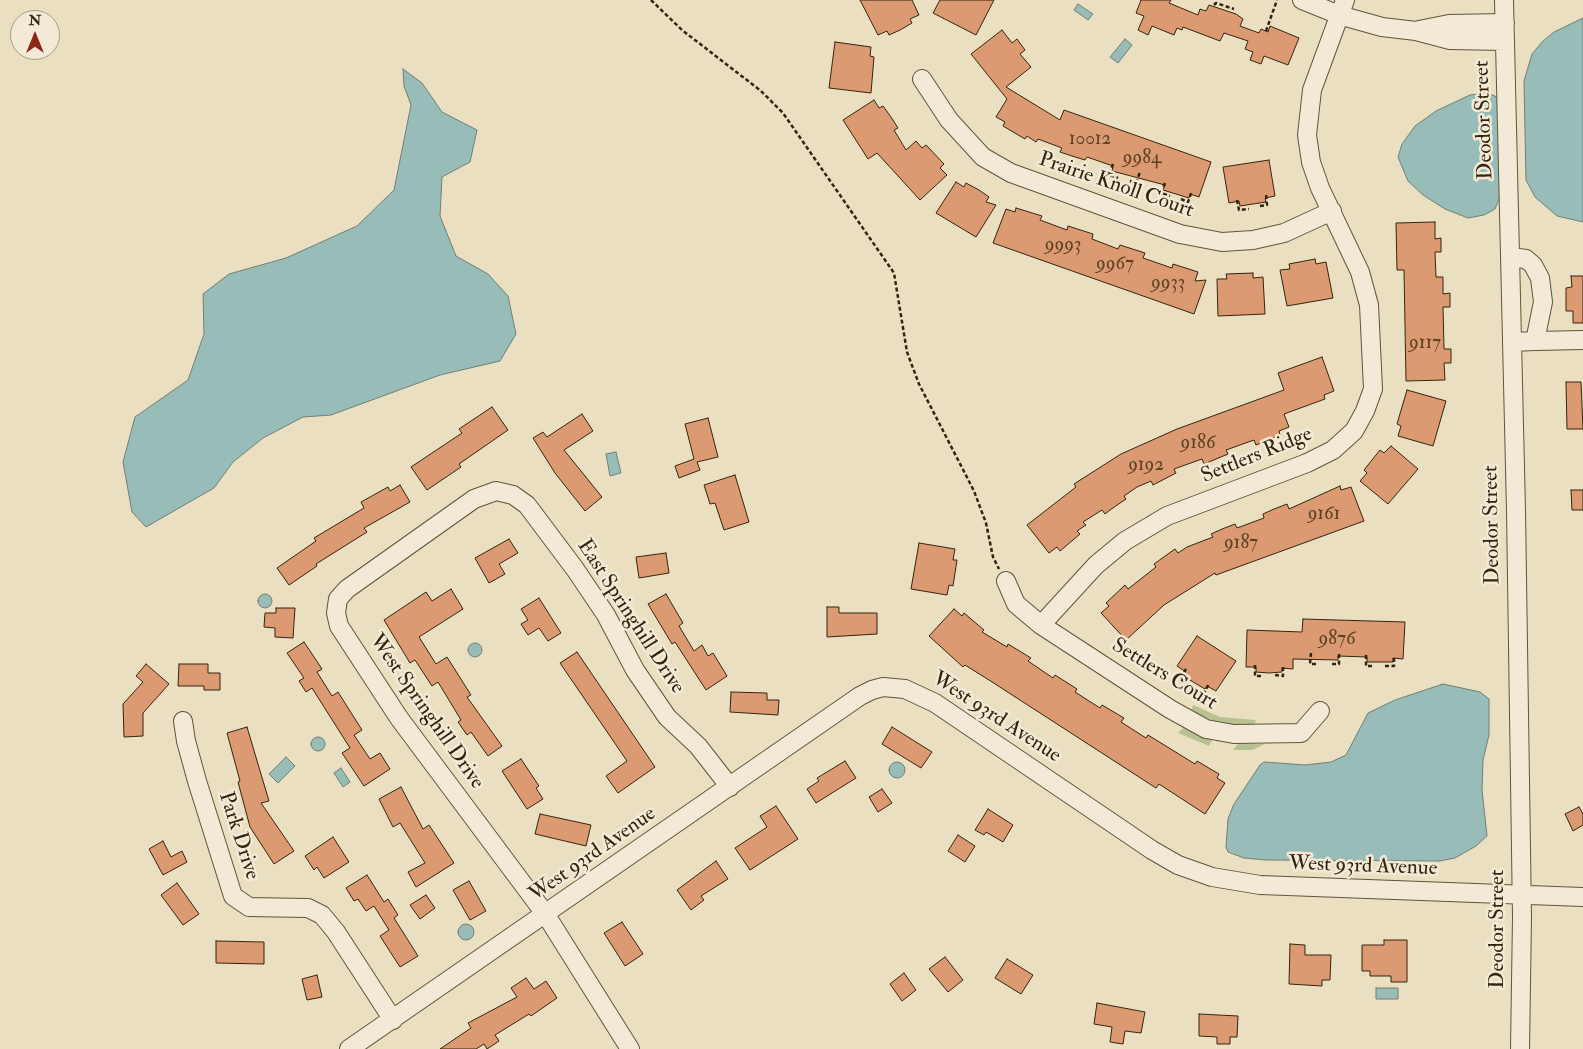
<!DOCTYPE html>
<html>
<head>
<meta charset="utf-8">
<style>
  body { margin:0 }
  #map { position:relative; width:1583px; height:1049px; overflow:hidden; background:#ebdfc2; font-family:"IM FELL Double Pica",serif }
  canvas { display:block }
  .north { position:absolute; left:10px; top:10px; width:50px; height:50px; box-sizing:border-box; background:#f2ead7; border:1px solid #a69b86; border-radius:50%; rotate:0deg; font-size:14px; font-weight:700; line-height:20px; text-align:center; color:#35240c }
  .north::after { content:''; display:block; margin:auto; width:18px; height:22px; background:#8f2418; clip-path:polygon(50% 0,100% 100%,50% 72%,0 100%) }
</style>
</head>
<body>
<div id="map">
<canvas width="1583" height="1049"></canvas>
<div class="north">N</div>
</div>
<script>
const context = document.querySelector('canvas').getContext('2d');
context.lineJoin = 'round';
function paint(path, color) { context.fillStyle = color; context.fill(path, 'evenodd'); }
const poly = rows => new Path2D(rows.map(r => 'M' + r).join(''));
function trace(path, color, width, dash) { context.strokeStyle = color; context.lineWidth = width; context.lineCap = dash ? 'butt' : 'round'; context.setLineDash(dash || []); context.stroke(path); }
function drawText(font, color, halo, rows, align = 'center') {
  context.font = font + ' "IM FELL Double Pica",serif'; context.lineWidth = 5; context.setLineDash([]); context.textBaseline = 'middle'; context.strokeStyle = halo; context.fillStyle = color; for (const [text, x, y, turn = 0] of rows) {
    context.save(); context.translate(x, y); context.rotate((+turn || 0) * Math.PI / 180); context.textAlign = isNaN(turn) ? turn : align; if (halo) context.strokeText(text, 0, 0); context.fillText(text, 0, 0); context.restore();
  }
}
paint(poly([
  [1193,705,1220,717,1256,720,1254,726,1235,725,1214,721,1191,711],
  [1183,728,1212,740,1209,746,1178,733],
  [1238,744,1265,744,1252,750,1233,750]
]), '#b9c192');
const water = poly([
  [1078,4,1093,14,1088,20,1074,10,1078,4],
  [1583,18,1583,222,1557,216,1535,197,1526,180,1524,81,1532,54,1542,42,1554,32,1583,18],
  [1125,39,1132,45,1118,63,1110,57,1125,39],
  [403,69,422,83,442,112,477,130,470,162,442,177,440,216,456,256,488,274,508,296,516,334,500,361,440,375,331,415,303,417,263,438,233,462,214,488,146,527,132,512,123,462,135,417,188,380,204,334,203,294,229,274,286,258,357,226,394,190,411,105,404,86,403,69],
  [1485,93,1495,96,1499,102,1501,194,1495,209,1484,215,1468,218,1445,209,1423,195,1408,181,1398,157,1402,144,1415,126,1436,111,1470,95,1485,93],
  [616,452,621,473,610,476,606,454,616,452],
  '258 601a7 7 0 1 1 14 0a7 7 0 1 1-14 0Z',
  '468 650a7 7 0 1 1 14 0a7 7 0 1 1-14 0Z',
  [1443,684,1480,692,1489,699,1489,735,1483,760,1482,790,1487,836,1476,846,1455,858,1440,861,1266,860,1244,858,1228,852,1226,847,1228,819,1234,804,1260,765,1264,762,1305,765,1331,762,1346,755,1368,713,1395,700,1443,684],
  '311 744a7 7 0 1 1 14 0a7 7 0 1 1-14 0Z',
  [286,757,295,766,278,783,269,774,286,757],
  '889 770a8 8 0 1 1 16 0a8 8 0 1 1-16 0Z',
  [341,768,350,782,343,787,334,773,341,768],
  '458 932a8 8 0 1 1 16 0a8 8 0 1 1-16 0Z',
  [1376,988,1398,988,1398,999,1376,999,1376,988]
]);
paint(water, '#98bcb7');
trace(water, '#707f73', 1);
const building = poly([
  [860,0,912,0,919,15,910,19,912,23,900,30,889,35,887,31,878,35,860,0],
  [940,0,994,0,976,35,933,13,940,0],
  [1141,0,1171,0,1169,3,1198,15,1200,9,1206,11,1209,5,1236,14,1243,19,1240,26,1259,33,1261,29,1268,32,1270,26,1299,38,1288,65,1264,56,1261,64,1250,60,1253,52,1245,49,1248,41,1224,33,1220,41,1183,27,1182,30,1177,28,1174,35,1152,26,1148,35,1138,30,1144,16,1136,13,1141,0],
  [1002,30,1012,43,1017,39,1025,50,1020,54,1031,67,1006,87,1060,120,1064,110,1211,162,1199,197,1190,194,1189,198,1163,190,1165,185,1112,171,1113,166,1087,157,1085,160,1072,156,1060,152,1062,148,1038,139,1036,142,1027,136,1025,139,1003,126,1005,122,996,117,1007,99,971,54,1002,30],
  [835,42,871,47,870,56,874,57,871,93,829,88,835,42],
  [874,100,879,108,883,106,891,117,898,128,894,130,906,150,916,141,922,148,926,145,944,164,940,168,947,175,920,200,877,153,868,159,843,120,874,100],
  [1269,160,1275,196,1265,198,1266,202,1240,206,1239,201,1229,203,1223,167,1269,160],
  [956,182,964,187,966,183,979,190,989,197,986,202,996,205,976,237,936,213,956,182],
  [1016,208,1042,216,1040,220,1067,230,1068,226,1093,234,1092,239,1118,249,1120,245,1145,253,1143,258,1172,268,1173,264,1198,272,1195,281,1206,280,1194,314,993,243,1006,209,1015,212,1016,208],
  [1435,222,1435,239,1441,238,1441,252,1435,252,1436,277,1443,277,1443,294,1450,293,1450,307,1443,307,1444,349,1451,349,1451,363,1444,363,1445,380,1406,381,1404,270,1397,270,1396,223,1435,222],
  [1315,259,1316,264,1326,262,1333,298,1287,306,1280,270,1290,269,1289,264,1315,259],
  [1253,273,1253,278,1263,277,1265,314,1218,316,1217,279,1227,279,1226,274,1253,273],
  [1571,276,1583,276,1583,323,1573,323,1573,311,1566,311,1566,288,1572,287,1571,276],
  [1322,357,1334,391,1324,395,1325,399,1284,414,1289,427,1279,431,1280,435,1256,445,1254,440,1226,450,1228,454,1204,464,1202,459,1174,469,1176,473,1153,485,1151,481,1137,487,1124,496,1126,499,1110,510,1105,514,1102,510,1083,522,1086,525,1077,531,1080,534,1060,551,1057,547,1049,553,1027,525,1076,487,1074,484,1121,454,1177,429,1284,390,1278,373,1322,357],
  [1566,382,1581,382,1583,429,1567,429,1566,382],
  [1407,390,1446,401,1433,446,1398,436,1401,426,1397,424,1407,390],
  [492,407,508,430,459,464,461,467,427,490,411,467,462,433,459,429,492,407],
  [582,414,593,431,564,450,602,497,585,511,555,473,533,438,543,432,547,437,582,414],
  [708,418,718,457,697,462,700,470,679,478,675,466,694,459,685,424,708,418],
  [1391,446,1418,469,1388,504,1360,481,1367,473,1364,470,1380,450,1384,453,1391,446],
  [735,475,749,522,724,530,715,503,710,504,704,485,735,475],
  [400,485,410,502,364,528,367,532,316,564,317,566,289,585,277,568,316,541,314,538,364,508,361,502,388,487,390,491,400,485],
  [1340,486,1341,490,1351,487,1364,521,1216,575,1215,573,1164,605,1126,640,1101,613,1109,606,1106,603,1125,585,1128,589,1156,567,1154,564,1175,549,1178,553,1187,547,1213,537,1211,534,1222,529,1235,524,1237,528,1264,518,1263,514,1274,509,1287,504,1289,509,1340,486],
  [1571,490,1583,490,1583,510,1572,510,1571,490],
  [509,539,518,553,499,564,505,574,489,583,475,558,509,539],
  [919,543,955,549,953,560,957,560,953,586,949,585,947,595,911,589,919,543],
  [666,553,669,573,639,578,636,557,666,553],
  [451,589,463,609,419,637,436,664,447,657,471,695,467,697,502,746,488,756,471,732,467,735,458,722,461,720,438,682,432,686,415,660,410,663,384,620,426,592,432,601,451,589],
  [666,594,683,623,679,626,694,651,702,645,708,656,713,653,727,676,706,690,675,642,672,644,648,604,666,594],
  [539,598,561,633,548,641,539,628,528,635,521,624,528,620,521,609,539,598],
  [827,607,839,607,839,613,877,613,877,634,827,637,827,607],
  [276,608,295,608,293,638,275,637,275,628,264,627,265,613,276,613,276,608],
  [954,609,962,616,964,613,984,630,982,632,1007,647,1008,644,1031,658,1028,661,1053,678,1055,675,1077,689,1075,692,1100,708,1102,705,1124,718,1121,722,1146,738,1148,735,1195,764,1197,761,1219,774,1217,778,1225,783,1205,814,1159,784,1156,788,989,680,965,665,963,667,929,636,954,609],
  [1303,619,1405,622,1403,659,1393,658,1393,662,1367,662,1367,657,1338,656,1338,660,1293,659,1293,669,1282,668,1282,672,1269,673,1256,672,1256,667,1246,667,1247,630,1302,632,1303,619],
  [1197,636,1236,661,1216,691,1207,686,1205,689,1183,676,1186,672,1177,666,1197,636],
  [304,642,322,669,317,672,332,696,338,692,362,730,354,735,370,759,380,753,390,769,364,786,342,753,350,748,312,688,306,692,299,681,304,678,287,653,304,642],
  [577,652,655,767,618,793,606,776,627,761,560,663,577,652],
  [146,664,169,684,143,713,143,736,124,737,123,704,143,682,136,676,146,664],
  [179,664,208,664,208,673,220,673,220,690,204,690,204,686,178,686,179,664],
  [731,692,767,693,767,700,779,700,778,715,730,712,731,692],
  [247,727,269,801,261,803,294,851,274,864,250,827,238,782,240,781,227,733,247,727],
  [892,727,932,752,921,768,882,744,892,727],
  [521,759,539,786,536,788,543,799,527,809,502,771,521,759],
  [845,761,856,778,816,803,807,789,819,781,817,778,845,761],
  [401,787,423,829,429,825,454,863,416,887,408,872,425,863,400,823,393,827,379,799,401,787],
  [882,789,892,803,878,812,869,797,882,789],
  [776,806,798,839,750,870,735,848,767,827,760,816,776,806],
  [1579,807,1583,814,1583,825,1573,831,1565,814,1579,807],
  [988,809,1013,825,1003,842,986,832,984,835,975,830,988,809],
  [540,814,591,825,586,846,535,834,540,814],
  [958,835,975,846,965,862,948,851,958,835],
  [333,837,349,862,324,878,317,867,314,870,305,856,333,837],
  [163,841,171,857,182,851,187,862,163,875,149,849,163,841],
  [716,861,728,879,701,896,704,900,691,910,677,890,716,861],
  [367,875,384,902,388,899,398,915,394,918,418,956,400,967,380,936,389,930,374,906,366,911,358,899,354,901,346,888,367,875],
  [469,881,486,911,470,920,453,890,469,881],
  [177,883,199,914,183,925,161,895,177,883],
  [426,895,435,908,420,919,410,905,426,895],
  [622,922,643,954,625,966,604,933,622,922],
  [1384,940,1407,940,1407,982,1391,982,1391,976,1370,976,1370,971,1362,971,1362,945,1384,945,1384,940],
  [216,941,264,942,264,964,216,963,216,941],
  [1290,944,1305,945,1305,955,1331,955,1330,980,1322,980,1322,986,1289,984,1290,944],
  [945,957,963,980,948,992,929,969,945,957],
  [1007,959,1033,975,1021,994,995,978,1007,959],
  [904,973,916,990,902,1001,890,984,904,973],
  [317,975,322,997,307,1000,302,979,317,975],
  [526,978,534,989,546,981,557,998,531,1016,529,1014,495,1035,499,1041,487,1049,484,1044,476,1049,440,1049,471,1028,468,1023,517,997,511,988,526,978],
  [1097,1003,1145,1012,1141,1033,1125,1031,1123,1044,1110,1042,1112,1027,1094,1024,1097,1003],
  [1199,1014,1238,1016,1237,1037,1230,1037,1230,1044,1217,1044,1217,1037,1199,1036,1199,1014]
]);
paint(building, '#db9a71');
trace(building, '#35240c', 1);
const minor = poly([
  [1302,0,1339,15,1382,27,1416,31,1450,40,1505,41],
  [1504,0,1516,510,1522,917,1520,1049],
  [1419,30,1449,24,1505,23],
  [922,79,949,120,983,157,1011,173,1180,234,1222,242,1253,240,1284,233,1332,211],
  [1511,257,1526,259,1533,265,1540,278,1543,302,1535,341,1512,342],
  [1535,341,1583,340],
  [1006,581,1016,604,1041,625,1170,709,1206,729,1234,734,1301,733,1320,711],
  [1041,625,1096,565,1125,541,1167,516,1307,463,1333,450,1354,431,1365,411,1373,389,1369,305,1360,272,1320,188,1311,162,1307,135,1312,90,1345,0],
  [183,721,186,741,197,781,233,896,249,907,308,908,322,915,336,932,393,1020],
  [349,1049,860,696,872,690,883,687,905,689,935,703,1152,850,1178,865,1212,877,1260,885,1583,897],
  [630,1049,546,915,399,718,339,626,336,613,338,599,347,589,474,499,496,491,513,495,527,505,575,569,606,615,635,670,667,717,698,746,730,787]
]);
trace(minor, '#62533a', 20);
trace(poly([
  [651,0,682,30,761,91,783,113,894,273,907,352,919,384,974,491,986,523,993,557,999,569],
  [1214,5,1216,3,1234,9],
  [1266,31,1277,0],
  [1113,164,1109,175,1118,178],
  [1130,181,1136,183,1140,172],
  [1165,183,1161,193,1170,196],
  [1181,199,1188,202,1192,191],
  [1237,200,1239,210,1249,209],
  [1260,206,1267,205,1266,194],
  [1311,653,1310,664,1317,664],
  [1366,655,1366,666,1373,666],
  [1332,664,1339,664,1339,654],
  [1255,665,1255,676,1262,676],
  [1385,666,1394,666,1394,656],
  [1186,669,1180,679,1186,682],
  [1275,675,1283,676,1283,666],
  [1197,689,1204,693,1209,684]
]), '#35240c', 2.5, [4, 2.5]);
trace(minor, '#f2ead7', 18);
drawText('19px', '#5e4225', null, [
  ["10012",1090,140],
  ["9984",1142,159],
  ["9993",1063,246],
  ["9967",1115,265],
  ["9933",1168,284],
  ["9117",1425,344],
  ["9186",1198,444],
  ["9192",1146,466],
  ["9161",1324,515],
  ["9187",1241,544],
  ["9876",1337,640]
]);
drawText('21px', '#35240c', '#f2ead7', [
  ["Deodor Street",1485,120,-92],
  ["Prairie Knoll Court",1116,186,19],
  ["Settlers Ridge",1257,456,-22],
  ["Deodor Street",1493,525,-91],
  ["East Springhill Drive",630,617,57],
  ["Settlers Court",1164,675,31],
  ["West Springhill Drive",426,712,55],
  ["West 93rd Avenue",996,718,33],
  ["Park Drive",238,836,72],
  ["West 93rd Avenue",593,855,-35],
  ["West 93rd Avenue",1363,867,2],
  ["Deodor Street",1498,929,-90]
]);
</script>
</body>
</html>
